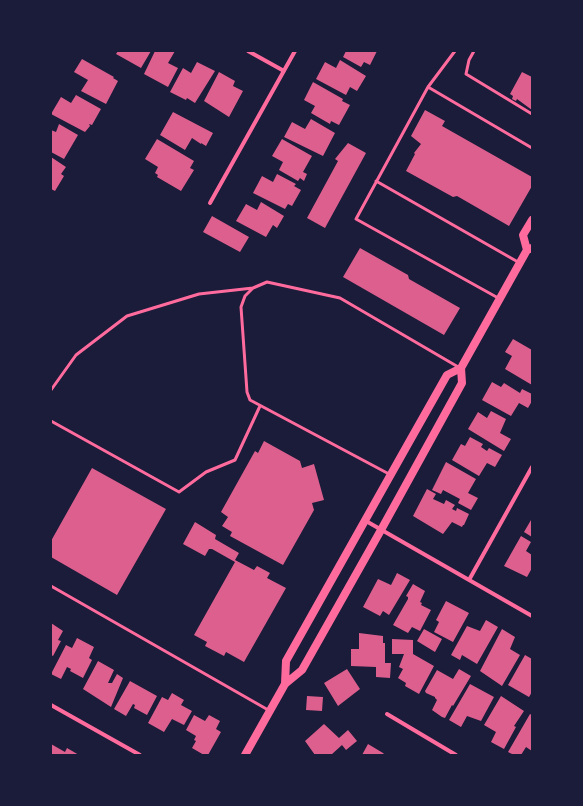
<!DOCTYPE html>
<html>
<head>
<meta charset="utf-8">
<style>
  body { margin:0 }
  #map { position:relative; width:583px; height:806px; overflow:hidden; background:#1b1b3a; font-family:"Titillium Web",sans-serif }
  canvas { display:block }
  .frame { position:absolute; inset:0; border:52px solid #1b1b3a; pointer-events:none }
</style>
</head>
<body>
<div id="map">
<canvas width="583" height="806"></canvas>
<div class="frame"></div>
</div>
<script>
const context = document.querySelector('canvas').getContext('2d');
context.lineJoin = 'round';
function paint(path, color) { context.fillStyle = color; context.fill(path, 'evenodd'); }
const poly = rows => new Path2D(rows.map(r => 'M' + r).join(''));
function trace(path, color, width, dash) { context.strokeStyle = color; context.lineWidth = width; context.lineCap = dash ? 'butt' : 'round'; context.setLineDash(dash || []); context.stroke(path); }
paint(poly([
  [118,51,151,51,141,68,116,54],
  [155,51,175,51,168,63,178,68,168,87,144,74],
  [346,51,377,51,370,65,364,62,361,67,343,57],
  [82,59,114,77,113,78,118,81,106,104,81,91,88,80,74,72],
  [340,60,366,76,357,91,350,87,346,95,316,79,325,62,336,68],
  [197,62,215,71,195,103,187,98,186,100,170,92,183,68,191,73],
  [219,72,235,81,233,86,243,91,229,117,204,101],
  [522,72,532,77,532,110,517,99,516,101,512,99,513,96,510,94],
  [313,82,343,99,342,101,350,105,339,125,331,121,330,124,311,113,315,106,304,100],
  [76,95,101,109,92,125,89,124,90,126,85,132,51,114,61,97,71,103],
  [425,110,445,121,442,126,532,177,532,186,509,226,457,196,453,197,406,171,415,154,414,153,421,144,411,136],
  [173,112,213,133,206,146,201,143,201,144,192,138,185,150,160,135],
  [311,119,335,133,323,156,284,137,292,122,305,129],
  [59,124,78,135,64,159,51,152,51,130,56,132],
  [157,139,194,161,190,168,194,170,181,191,157,177,158,175,155,173,158,167,145,159],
  [282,139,312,156,303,172,307,174,304,181,300,178,298,181,279,170,283,162,272,156],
  [348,143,366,153,325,228,307,218,338,161,335,159],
  [51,157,66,167,61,174,64,176,55,191,51,189],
  [277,174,296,184,294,186,301,190,292,206,288,204,285,209,253,193,262,176,273,182],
  [261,202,284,216,277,228,273,225,266,237,236,221,246,204,257,210],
  [212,216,249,237,240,252,203,232],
  [360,248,408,275,409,279,460,308,444,335,343,277],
  [513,339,532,350,532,385,505,369,512,356,505,352],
  [492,382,501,387,504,383,520,393,522,389,532,394,532,401,528,408,519,403,511,416,482,400],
  [491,411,506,419,500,433,511,439,504,451,468,429,478,412,487,418],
  [470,437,483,444,481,447,487,451,489,448,502,455,495,467,487,463,479,476,452,460,461,444,465,446],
  [264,441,300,461,302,468,314,464,324,500,312,503,314,510,283,565,230,536,232,532,222,526,228,517,221,512,255,451,258,453],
  [446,462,476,479,468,493,478,498,471,510,458,503,460,499,443,490,441,494,432,490],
  [92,468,166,509,117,595,51,557,51,541],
  [427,489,436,494,433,499,444,504,446,500,455,505,452,509,456,511,457,508,469,514,464,525,463,525,462,527,452,522,443,534,413,516],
  [531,520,532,521,532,537,524,532],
  [195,522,216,535,215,539,239,553,235,560,254,570,257,566,270,573,267,578,286,588,244,662,226,652,224,656,205,646,207,642,194,635,235,562,212,549,209,549,205,556,183,544],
  [521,536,531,542,526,551,532,555,532,568,527,577,504,566],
  [397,573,410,580,389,615,383,611,380,616,363,607,378,579,391,585],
  [413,584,425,591,420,602,422,603,421,605,431,610,420,631,412,627,408,633,393,625,408,599,408,597,406,596],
  [446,601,469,613,453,642,434,632,439,622,436,620],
  [486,620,498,627,477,664,462,655,460,660,451,655,467,626,480,631],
  [51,623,63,631,58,640,61,641,53,656,51,655],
  [424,629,442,639,435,652,417,641],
  [502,629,515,637,510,649,520,655,502,686,480,671],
  [359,633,383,636,383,643,385,643,385,663,391,663,390,678,376,677,376,667,351,666,351,649,359,649],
  [77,638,94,647,89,658,92,660,83,678,70,671,71,669,67,667,61,679,51,674,66,645,72,648],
  [392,639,413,640,413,654,434,666,419,694,405,686,406,683,398,678,403,669,399,667,404,654,392,654],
  [525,655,532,659,532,692,529,697,508,685],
  [98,661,114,670,108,683,112,683,117,674,123,678,111,707,83,689],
  [347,669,360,689,338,706,324,683],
  [459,669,471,676,453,706,452,705,445,718,442,717,432,710,437,700,435,698,435,697,426,693,425,691,437,670,453,679],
  [130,681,157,696,147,715,134,708,135,705,133,704,126,716,114,709],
  [470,684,494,697,481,721,467,716,461,727,449,720],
  [172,693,184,700,181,705,192,711,184,725,172,719,164,732,148,723,162,697,168,700],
  [307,696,323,697,322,711,306,710],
  [501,696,524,711,514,726,516,727,504,749,491,742,496,732,484,725],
  [530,714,532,715,532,751,526,747,521,755,514,755,508,752],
  [194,715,205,721,209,715,220,721,216,729,221,732,208,755,204,755,192,748,196,741,194,740,196,736,186,730],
  [324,724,339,738,348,730,357,741,346,750,342,745,331,755,315,755,305,741],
  [51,744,65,752,67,748,79,755,51,755],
  [368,744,383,753,385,755,362,755]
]), '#dd5f8e');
trace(poly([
  [455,51,428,87,356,219,500,299],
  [474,51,469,60,466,74,532,114],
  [428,87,532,148],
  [376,181,518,262],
  [51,390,76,355,127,316,199,294,253,288],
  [51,421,179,492,206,472,235,460,260,406],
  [389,474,250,400,247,392,241,307,245,296,253,288,267,282,340,298,460,368],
  [51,586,270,711]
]), '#ff6b9d', 3);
trace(poly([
  [248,51,284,71],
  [210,203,295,51],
  [366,521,532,616],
  [469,580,532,467],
  [51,705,140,755],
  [387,714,456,755]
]), '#ff6b9d', 4);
trace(poly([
  [527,250,523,235,532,220],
  [285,684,286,661,408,444,447,375,461,368,527,250,532,248],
  [245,755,285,684,302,670,381,530,462,383,461,368]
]), '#ff6b9d', 8);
</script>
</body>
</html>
